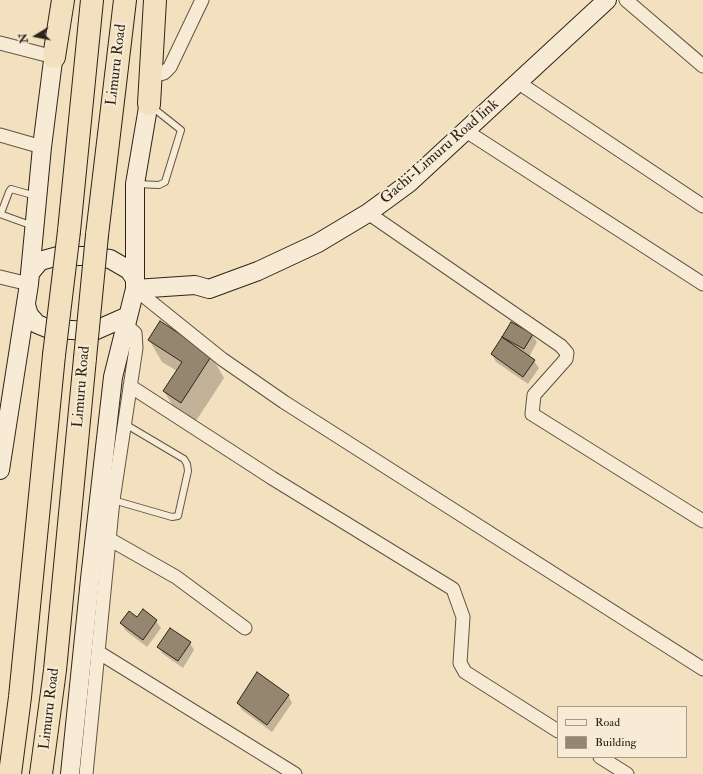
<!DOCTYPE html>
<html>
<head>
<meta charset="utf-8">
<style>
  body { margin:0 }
  #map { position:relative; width:703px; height:774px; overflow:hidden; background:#f3e0be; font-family:"IM FELL Double Pica",serif }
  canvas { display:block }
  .legend { position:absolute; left:557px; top:706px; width:130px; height:52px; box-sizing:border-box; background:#f7ebd5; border:1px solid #a69b8a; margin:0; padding:5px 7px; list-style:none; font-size:12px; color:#2d241a }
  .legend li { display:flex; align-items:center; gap:8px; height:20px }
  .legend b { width:20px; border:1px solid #a69b8a }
  .north { position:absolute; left:16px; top:16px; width:40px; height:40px; -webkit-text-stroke:3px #f7ebd5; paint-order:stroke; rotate:260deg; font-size:11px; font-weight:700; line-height:16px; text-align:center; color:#2d241a }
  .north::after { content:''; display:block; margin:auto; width:14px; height:18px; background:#2d241a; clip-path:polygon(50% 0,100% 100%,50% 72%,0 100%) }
</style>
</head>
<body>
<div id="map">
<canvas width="703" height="774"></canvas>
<ul class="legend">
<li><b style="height:5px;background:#f7ebd5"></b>Road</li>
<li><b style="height:11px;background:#94866f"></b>Building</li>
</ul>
<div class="north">N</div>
</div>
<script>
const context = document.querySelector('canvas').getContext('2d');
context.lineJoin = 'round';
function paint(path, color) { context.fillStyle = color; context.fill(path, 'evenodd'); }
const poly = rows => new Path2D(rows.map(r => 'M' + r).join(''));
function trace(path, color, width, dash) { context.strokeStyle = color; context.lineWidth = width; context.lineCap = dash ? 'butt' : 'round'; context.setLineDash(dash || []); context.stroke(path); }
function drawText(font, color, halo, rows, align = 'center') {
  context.font = font + ' "IM FELL Double Pica",serif'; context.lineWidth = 4; context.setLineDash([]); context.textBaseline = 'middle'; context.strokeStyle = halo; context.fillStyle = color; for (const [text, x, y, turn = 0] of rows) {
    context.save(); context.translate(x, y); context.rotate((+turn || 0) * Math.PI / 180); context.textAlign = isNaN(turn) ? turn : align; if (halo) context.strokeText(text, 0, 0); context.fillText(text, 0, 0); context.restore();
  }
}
paint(poly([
  [511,323,532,335,537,342,529,357,534,361,539,368,528,384,496,362,492,354],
  [149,340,211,355,224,378,194,424,177,413,164,391,177,371,162,362],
  [137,619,156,621,161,628,147,647,126,631,121,623],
  [190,643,194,650,183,668,163,654,158,647],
  [288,695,292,703,272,732,242,710,238,703]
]), '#0003');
const building = poly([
  [160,321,212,355,181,403,163,391,182,362,148,340,160,321],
  [511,322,533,334,524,349,502,337,511,322],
  [502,337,535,360,523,377,491,354,502,337],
  [143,609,157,620,143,640,120,623,129,611,137,617,143,609],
  [170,628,191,642,178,661,157,647,170,628],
  [257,672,289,695,267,725,237,703,257,672]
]);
paint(building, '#94866f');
trace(building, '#2d241a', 1);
const lane = poly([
  [137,184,159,185,165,182,181,130,152,107],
  [1,213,9,192,11,189,36,196],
  [0,214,33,226],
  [113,500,172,517,178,516,188,471,187,464,184,459,125,424]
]);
const street = poly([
  [626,0,703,66],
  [0,43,54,57],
  [152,76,164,73,170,67,202,0],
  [519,83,703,206],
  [466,131,703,284],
  [0,135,42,147],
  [368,213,561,346,567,353,566,359,534,395,532,414,703,521],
  [0,277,29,284],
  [135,289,222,359,284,402,703,669],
  [130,386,272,478,453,589,463,617,460,663,465,672,558,731],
  [109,539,176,577,245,628],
  [98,652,295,774],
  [600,757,627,774],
  [86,774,113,500,136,348,135,333,126,325]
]);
const secondary = poly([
  [30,273,40,261,58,256,86,256,110,259,129,270,135,279],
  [135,289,195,285,209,289,258,271,318,243,368,213,409,183,607,0],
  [26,305,29,315,37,324,49,329,94,331,128,316],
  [0,470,29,284,42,147,55,45],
  [70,774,90,579,113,377,135,289,135,184,151,90]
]);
const highway = poly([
  [54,57,63,0],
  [149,104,155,0],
  [69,231,92,0],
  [97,235,125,0],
  [10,774,20,697,54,355],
  [41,774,55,670,85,358]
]);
trace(lane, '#5e5343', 8);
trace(street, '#5e5343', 15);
trace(secondary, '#2d241a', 20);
trace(highway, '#2d241a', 24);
trace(lane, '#f7ebd5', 6);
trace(street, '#f7ebd5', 13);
trace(secondary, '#f7ebd5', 18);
trace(highway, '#f3e0be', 22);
const highwayBridge = poly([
  [54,355,69,231],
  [85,358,97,235]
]);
trace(highwayBridge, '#2d241a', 24, []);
trace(highwayBridge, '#f3e0be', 22);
drawText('15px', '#2d241a', '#f7ebd5', [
  ["Limuru Road",117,65,-83],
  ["Gachi-Limuru Road link",440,152,-41],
  ["Limuru Road",82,387,-85],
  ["Limuru Road",50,709,-83]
]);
</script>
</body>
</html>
